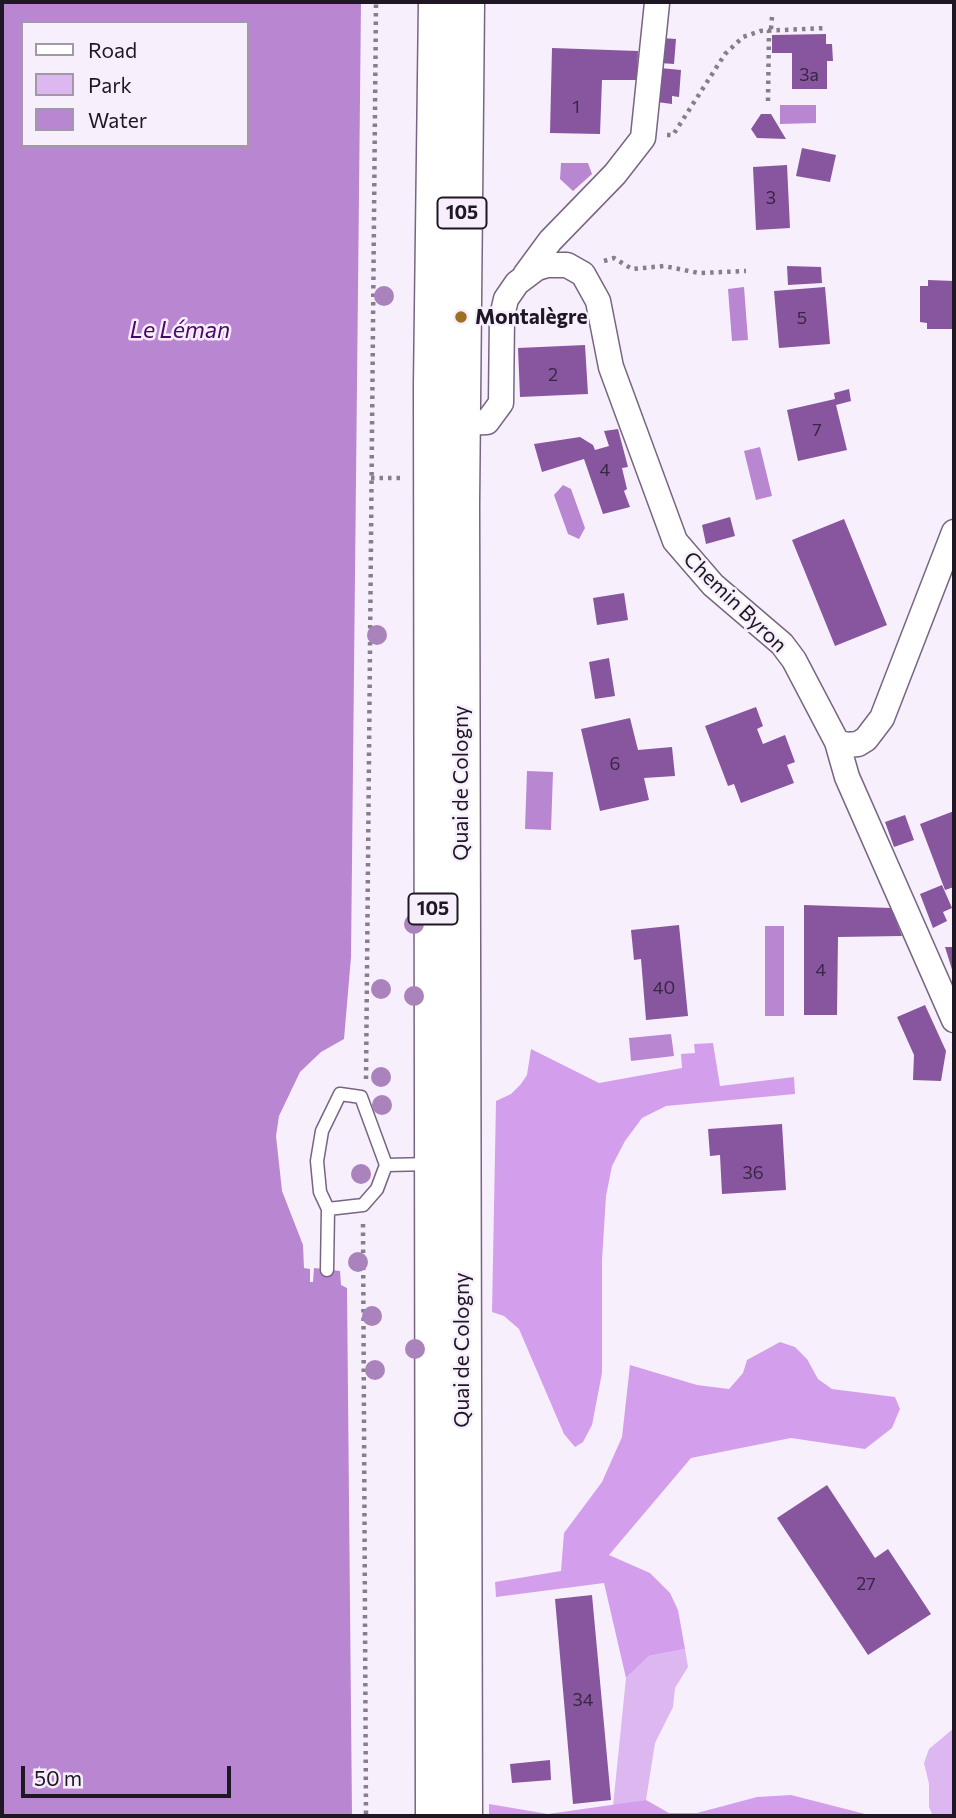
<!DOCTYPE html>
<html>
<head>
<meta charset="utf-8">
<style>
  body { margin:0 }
  #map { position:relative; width:956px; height:1818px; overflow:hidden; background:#f8effd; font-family:Commissioner,sans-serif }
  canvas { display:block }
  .frame { position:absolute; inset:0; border:4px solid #1f1723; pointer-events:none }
  .legend { position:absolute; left:21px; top:21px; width:228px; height:126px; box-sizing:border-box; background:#f8effd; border:2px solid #a199a6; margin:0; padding:9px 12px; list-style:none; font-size:21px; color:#1f1723 }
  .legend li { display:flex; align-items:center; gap:14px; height:35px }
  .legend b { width:35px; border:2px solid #a199a6 }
  .scale { position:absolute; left:21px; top:1766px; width:210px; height:32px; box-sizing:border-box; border:4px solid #1f1723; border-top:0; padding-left:9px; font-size:21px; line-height:24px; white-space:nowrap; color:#1f1723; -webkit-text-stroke:5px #f8effd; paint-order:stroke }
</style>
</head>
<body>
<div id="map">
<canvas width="956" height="1818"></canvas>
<div class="frame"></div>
<ul class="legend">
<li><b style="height:9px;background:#fff"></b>Road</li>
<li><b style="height:19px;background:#ddb7f0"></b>Park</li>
<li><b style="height:19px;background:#b986d2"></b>Water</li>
</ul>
<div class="scale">50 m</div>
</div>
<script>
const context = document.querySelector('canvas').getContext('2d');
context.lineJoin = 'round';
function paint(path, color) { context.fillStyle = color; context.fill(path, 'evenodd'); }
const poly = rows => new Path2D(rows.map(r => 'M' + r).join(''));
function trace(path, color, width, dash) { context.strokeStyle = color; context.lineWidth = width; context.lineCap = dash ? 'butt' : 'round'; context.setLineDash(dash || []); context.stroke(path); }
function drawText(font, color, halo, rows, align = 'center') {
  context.font = font + ' Commissioner,sans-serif'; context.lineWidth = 5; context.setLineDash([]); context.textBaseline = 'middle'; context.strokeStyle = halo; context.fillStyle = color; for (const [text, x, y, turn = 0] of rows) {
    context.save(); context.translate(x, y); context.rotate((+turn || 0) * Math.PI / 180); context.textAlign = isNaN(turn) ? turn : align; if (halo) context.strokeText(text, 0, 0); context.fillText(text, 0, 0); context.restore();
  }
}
paint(poly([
  [685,1649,688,1667,675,1688,673,1707,655,1743,646,1800,613,1806,626,1678,649,1656],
  [954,1728,953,1816,933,1816,929,1807,929,1784,924,1763,929,1749]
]), '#ddb7f0');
paint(poly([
  [713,1043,720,1086,794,1077,795,1094,666,1106,642,1118,625,1141,612,1166,606,1196,602,1260,602,1373,592,1425,583,1442,575,1447,564,1434,519,1329,504,1316,492,1312,496,1101,511,1094,521,1084,527,1075,531,1049,599,1083,682,1068,681,1054,695,1053,694,1044],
  [780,1342,795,1347,807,1359,818,1379,832,1389,895,1397,900,1409,892,1428,865,1449,791,1438,691,1458,609,1555,650,1573,670,1593,678,1610,685,1649,649,1656,626,1678,604,1583,496,1597,495,1582,561,1571,564,1533,602,1482,622,1437,630,1365,697,1385,729,1389,743,1373,747,1360],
  [791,1795,873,1816,489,1816,489,1804,548,1814,646,1800,669,1813,697,1813,757,1797]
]), '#d39fed');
paint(poly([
  [2,2,361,2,351,957,344,1039,321,1052,300,1072,279,1116,276,1136,282,1191,303,1245,304,1268,310,1269,310,1282,313,1282,314,1268,340,1271,341,1285,347,1288,352,1816,2,1816],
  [23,23,247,23,247,145,23,145],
  [780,105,816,105,816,123,780,124],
  [561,163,588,163,592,174,573,191,560,179],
  [744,287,748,340,732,341,728,289],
  [760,447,772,496,756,500,744,451],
  [563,485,571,489,585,528,579,539,568,534,554,495],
  [527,771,553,772,551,830,525,829],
  [765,926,784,926,784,1016,765,1016],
  [671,1034,674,1056,631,1061,629,1038]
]), '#b986d2');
paint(poly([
  [826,34,826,44,832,44,833,61,827,61,827,89,792,89,792,53,772,53,772,35],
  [662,38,676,39,674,64,660,63],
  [552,48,638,51,637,80,602,80,600,134,550,133],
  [660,68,681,70,679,97,672,96,672,104,657,102],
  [761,114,771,114,786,139,757,138,751,129],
  [802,148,836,155,830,182,796,176],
  [787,165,790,228,756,230,753,167],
  [787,266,821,267,822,283,788,285],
  [928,280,954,281,954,329,927,329,927,323,920,322,920,286,928,286],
  [825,287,830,344,779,348,774,291],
  [585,345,588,394,520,397,518,348],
  [849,389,851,401,836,405,847,450,798,461,787,410,835,399,834,393],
  [618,429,628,467,622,468,627,489,624,491,630,507,603,514,584,459,542,472,534,444,580,437,593,445,595,450,609,446,604,431],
  [730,517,735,536,706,544,702,525],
  [844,519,887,625,835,646,792,540],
  [624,593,628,620,597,625,593,598],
  [609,658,615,696,595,699,589,662],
  [756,707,763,726,757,729,763,744,785,735,795,762,787,765,794,783,741,803,734,784,728,786,705,726],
  [630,718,638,750,672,747,675,776,644,778,649,800,600,811,581,729],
  [954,811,954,887,945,890,920,824],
  [905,815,914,840,894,847,885,822],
  [942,885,952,908,943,912,947,921,933,928,920,894],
  [804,905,891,908,902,936,838,937,837,1015,804,1015],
  [679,925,688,1016,646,1020,641,959,634,960,631,930],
  [945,947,954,947,954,976],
  [925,1005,946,1051,941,1081,913,1080,914,1055,897,1017],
  [782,1124,786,1190,722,1194,720,1155,710,1156,708,1129],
  [827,1485,875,1558,888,1549,931,1614,868,1655,777,1518],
  [592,1595,611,1800,573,1804,555,1599],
  [550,1760,551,1780,512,1783,510,1764]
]), '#87569f');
const lane = poly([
  [386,1165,377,1189,363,1205,328,1209,320,1192,317,1161,322,1131,340,1094,361,1097,386,1165,431,1164],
  [327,1270,328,1209]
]);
const street = poly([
  [525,275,550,241,615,174,643,138,657,3],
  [461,423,487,422,501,403,502,316,506,299,517,283,537,268,547,265,567,265,583,274,598,301,611,367,675,541,713,585,782,644,794,660,837,742,846,745,858,744,866,739,882,718,954,532],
  [837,742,847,777,954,1020]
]);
const primary = poly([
  [435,1816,433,385,438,2],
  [463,1816,460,504,465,2]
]);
trace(lane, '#786582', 15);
trace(street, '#786582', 27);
trace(primary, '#786582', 41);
trace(poly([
  [771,29,772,17],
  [768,101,769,30],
  [667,135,673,135,725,54,743,37,760,31,827,28],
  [604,261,614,258,632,269,664,266,699,273,746,271],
  [371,478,400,478],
  [366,1079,376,2],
  [363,1224,366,1816]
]), '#867e8b', 4.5, [3.5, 5]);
trace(lane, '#fff', 12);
trace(street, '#fff', 24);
trace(primary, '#fff', 38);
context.fillStyle = '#aa83bc';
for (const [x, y] of [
  [384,296],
  [377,635],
  [414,924],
  [381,989],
  [414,996],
  [381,1077],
  [382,1105],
  [361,1174],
  [358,1262],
  [372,1316],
  [415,1349],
  [375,1370]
]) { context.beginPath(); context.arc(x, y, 10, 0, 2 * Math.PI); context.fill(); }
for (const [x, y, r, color] of [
  [461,317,7,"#9d6f20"]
]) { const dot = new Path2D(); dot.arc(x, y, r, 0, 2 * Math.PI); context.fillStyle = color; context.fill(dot); trace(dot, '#f8effd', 2.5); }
drawText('18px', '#392742', null, [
  ["3a",809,75],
  ["1",576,107],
  ["3",771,198],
  ["5",802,318],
  ["2",553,375],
  ["7",817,430],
  ["4",605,470],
  ["6",615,764],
  ["4",821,970],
  ["40",664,988],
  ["36",753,1173],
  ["27",866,1584],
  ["34",583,1700]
]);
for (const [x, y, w] of [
  [462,213,49],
  [433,909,49]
]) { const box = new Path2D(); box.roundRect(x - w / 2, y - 15.5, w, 31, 5); context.fillStyle = '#f8effd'; context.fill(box); trace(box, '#1f1723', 2); }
drawText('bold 19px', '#1f1723', null, [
  ["105",462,213],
  ["105",433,909]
]);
drawText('bold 21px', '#1f1723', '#f8effd', [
  ["Montalègre",475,317]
], 'left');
drawText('21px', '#1f1723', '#f8effd', [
  ["Chemin Byron",735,602,44],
  ["Quai de Cologny",461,783,-90],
  ["Quai de Cologny",462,1350,-90]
]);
drawText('italic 23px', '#4d0667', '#f8effd', [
  ["Le Léman",180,330]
]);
</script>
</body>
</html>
